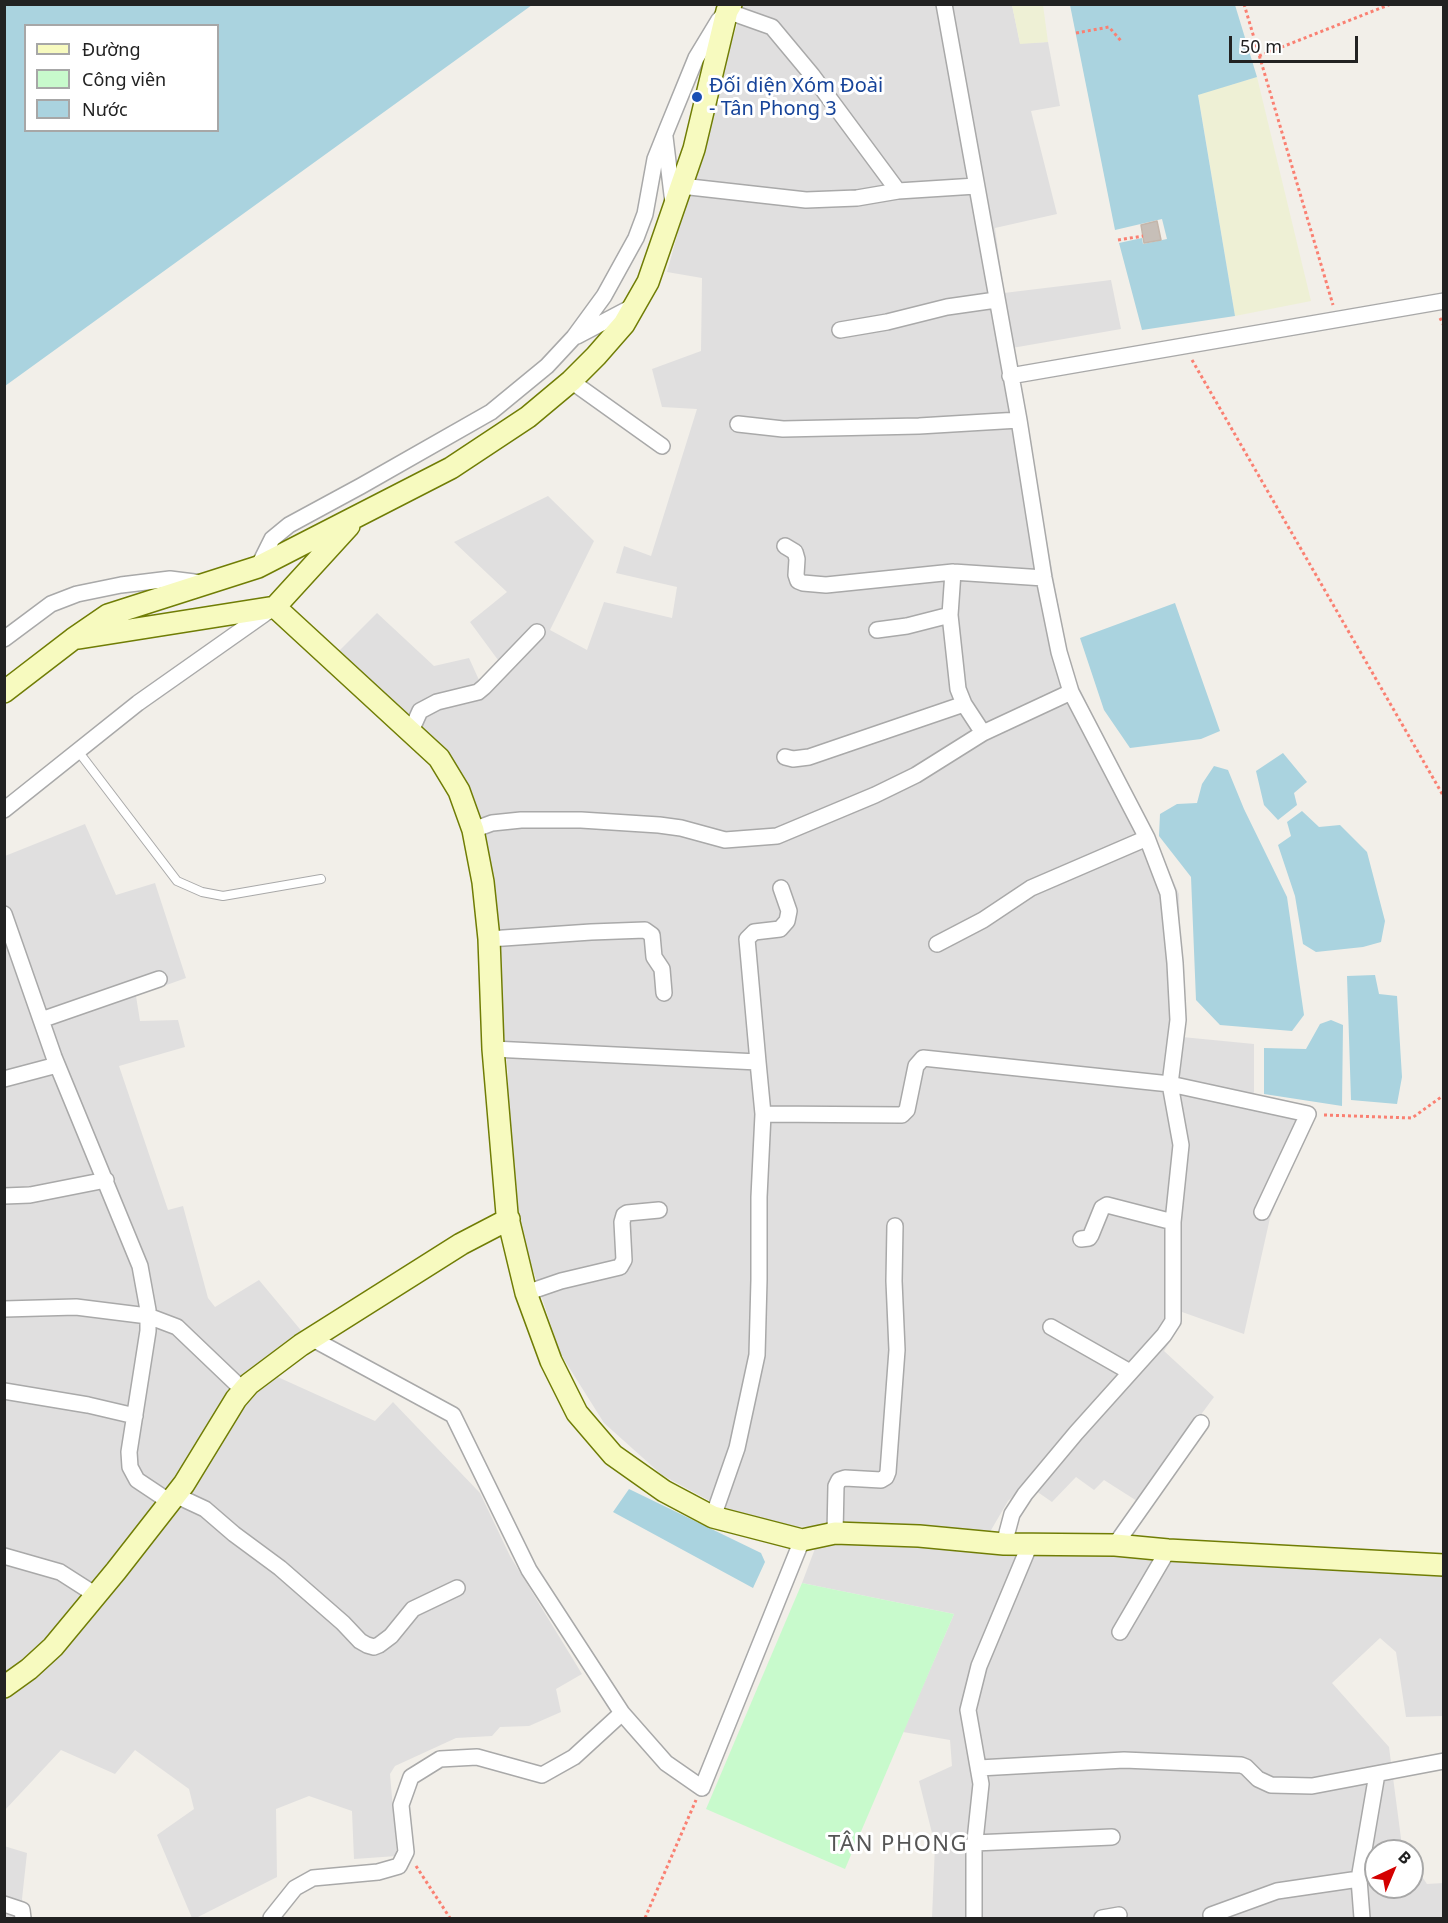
<!DOCTYPE html>
<html>
<head>
<meta charset="utf-8">
<style>
  body { margin:0 }
  #map { position:relative; width:1448px; height:1923px; overflow:hidden; background:#f2efe9; font-family:"Noto Sans",sans-serif }
  canvas { display:block }
  .frame { position:absolute; inset:0; border:6px solid #222; pointer-events:none }
  .legend { position:absolute; left:24px; top:24px; width:195px; height:108px; box-sizing:border-box; background:#fff; border:2px solid #a7a7a7; margin:0; padding:8px 10px; list-style:none; font-size:18px; color:#222 }
  .legend li { display:flex; align-items:center; gap:12px; height:30px }
  .legend b { width:30px; border:2px solid #a7a7a7 }
  .north { position:absolute; left:1364px; top:1839px; width:60px; height:60px; box-sizing:border-box; background:#fff; border:2px solid #a7a7a7; border-radius:50%; rotate:44deg; font-size:16px; font-weight:700; line-height:24px; text-align:center; color:#222 }
  .north::after { content:''; display:block; margin:auto; width:21px; height:27px; background:#d40000; clip-path:polygon(50% 0,100% 100%,50% 72%,0 100%) }
  .scale { position:absolute; left:1229px; top:36px; width:129px; height:27px; box-sizing:border-box; border:3px solid #222; border-top:0; padding-left:8px; font-size:18px; line-height:21px; white-space:nowrap; color:#222; -webkit-text-stroke:4px #fff; paint-order:stroke }
</style>
</head>
<body>
<div id="map">
<canvas width="1448" height="1923"></canvas>
<div class="frame"></div>
<ul class="legend">
<li><b style="height:8px;background:#f7fabf"></b>Đường</li>
<li><b style="height:16px;background:#c8facc"></b>Công viên</li>
<li><b style="height:16px;background:#aad3df"></b>Nước</li>
</ul>
<div class="north">B</div>
<div class="scale">50 m</div>
</div>
<script>
const context = document.querySelector('canvas').getContext('2d');
context.lineJoin = 'round';
function paint(path, color) { context.fillStyle = color; context.fill(path, 'evenodd'); }
const poly = rows => new Path2D(rows.map(r => 'M' + r).join(''));
function trace(path, color, width, dash) { context.strokeStyle = color; context.lineWidth = width; context.lineCap = dash ? 'butt' : 'round'; context.setLineDash(dash || []); context.stroke(path); }
function drawText(font, color, halo, rows, align = 'center') {
  context.font = font + ' "Noto Sans",sans-serif'; context.lineWidth = 6; context.setLineDash([]); context.textBaseline = 'middle'; context.strokeStyle = halo; context.fillStyle = color; for (const [text, x, y, turn = 0] of rows) {
    context.save(); context.translate(x, y); context.rotate((+turn || 0) * Math.PI / 180); context.textAlign = isNaN(turn) ? turn : align; if (halo) context.strokeText(text, 0, 0); context.fillText(text, 0, 0); context.restore();
  }
}
paint(poly([
  [743,5,1012,5,1020,43,1048,42,1060,106,1031,111,1057,214,995,228,1004,293,1111,280,1121,329,1012,348,1070,669,1160,850,1179,894,1182,1037,1254,1044,1254,1096,1314,1108,1270,1218,1244,1334,1182,1312,1178,1329,1164,1351,1214,1397,1137,1501,1104,1480,1094,1490,1076,1477,1052,1502,1026,1484,1008,1501,987,1537,851,1526,782,1527,732,1513,662,1475,604,1423,560,1353,514,1212,508,1142,508,1073,484,846,465,790,336,654,377,613,434,666,469,658,479,680,498,660,470,622,507,592,454,542,548,496,594,541,550,630,587,650,604,602,672,618,677,587,616,573,624,546,651,556,697,409,662,407,652,369,701,351,702,278,667,272,718,87],
  [85,824,116,895,155,883,186,978,136,996,140,1021,178,1020,185,1047,119,1066,168,1210,183,1206,208,1298,215,1307,259,1280,304,1334,260,1369,375,1421,393,1402,480,1493,510,1556,582,1674,556,1689,561,1712,529,1726,500,1727,492,1736,456,1738,395,1766,390,1774,397,1856,354,1859,352,1811,309,1796,276,1809,277,1877,196,1918,192,1918,157,1835,194,1809,189,1789,135,1750,115,1774,61,1750,5,1810,5,856],
  [841,1540,1443,1574,1443,1716,1406,1717,1396,1652,1380,1638,1332,1683,1389,1747,1402,1846,1405,1851,1376,1851,1376,1887,1412,1887,1412,1862,1427,1884,1443,1883,1443,1918,932,1918,935,1845,919,1781,952,1766,950,1740,903,1732,954,1614,802,1583,816,1546],
  [4,1846,27,1853,22,1899,26,1918,5,1918]
]), '#e0dfdf');
paint(poly([
  [1012,5,1043,5,1048,42,1020,44],
  [1257,77,1311,301,1235,316,1198,94]
]), '#eef0d5');
paint(poly([
  [802,1583,954,1614,845,1869,706,1809]
]), '#c8facc');
paint(poly([
  [5,4,532,4,532,5,5,386],
  [26,26,218,26,218,130,26,130],
  [1070,5,1235,5,1257,77,1198,95,1235,316,1142,330,1119,243,1142,238,1143,244,1167,239,1162,219,1115,230],
  [1175,603,1220,731,1201,739,1130,748,1104,710,1080,638],
  [1283,753,1307,782,1294,793,1297,805,1278,820,1264,805,1256,771],
  [1214,766,1228,770,1244,809,1287,897,1304,1015,1292,1031,1220,1025,1196,1000,1191,877,1159,836,1160,814,1177,804,1197,803,1202,784],
  [1302,811,1319,827,1340,825,1367,852,1385,921,1381,942,1363,947,1316,952,1303,944,1295,896,1278,845,1291,836,1287,822],
  [1375,975,1379,994,1397,996,1402,1077,1397,1104,1351,1100,1347,976],
  [1331,1020,1343,1025,1342,1106,1264,1094,1264,1048,1306,1049,1320,1024],
  [629,1489,761,1553,765,1562,753,1588,613,1512]
]), '#aad3df');
const building = poly([
  [1157,221,1161,240,1144,243,1141,225,1157,221]
]);
paint(building, '#c7bfb8');
trace(building, '#c4b6ab', 1.5);
const lane = poly([
  [78,751,177,881,202,892,223,896,321,879]
]);
const street = poly([
  [944,4,1019,420,1044,578,1059,652,1071,692,1147,838,1168,893,1175,963,1178,1020,1170,1084,1181,1145,1173,1222,1173,1321,1164,1335,1076,1433,1025,1494,1012,1514,1004,1544],
  [665,137,673,203],
  [681,186,806,200,857,198,898,191],
  [840,330,887,322,947,307,996,300],
  [577,336,634,306],
  [1010,376,1444,301],
  [571,381,662,446],
  [738,424,783,429,919,426,1019,420],
  [785,546,795,552,797,559,796,575,798,581,803,583,826,585,953,572,1044,578],
  [258,567,272,539,289,525,361,486,491,412,547,366,574,337,604,296,636,238,645,214,655,159,667,129,696,58,719,20,727,11,772,27,812,75,898,191,976,186],
  [953,572,950,615,958,689,964,704,983,733],
  [877,630,907,626,950,615],
  [4,639,51,604,77,594,121,585,170,579,202,583],
  [411,731,420,711,437,702,478,692,484,687,537,632],
  [785,757,793,759,809,757,964,704],
  [4,810,138,703,270,610],
  [473,830,492,823,521,820,581,820,659,825,681,828,725,840,777,836,875,795,916,775,983,733,1071,692],
  [4,914,54,1057,140,1266,148,1310,148,1331,129,1452,130,1467,137,1480,170,1502],
  [489,939,591,932,645,930,652,935,654,957,662,969,664,993],
  [937,944,983,920,1031,888,1147,838],
  [41,1020,159,979],
  [493,1049,758,1062,763,1114,759,1197,759,1280,757,1355,737,1448,713,1517],
  [758,1062,747,939,754,932,780,929,787,921,789,911,781,888],
  [4,1079,57,1065],
  [763,1114,902,1115,907,1110,916,1066,923,1058,1170,1084,1308,1114,1262,1212],
  [4,1196,30,1195,106,1180],
  [1081,1239,1089,1238,1091,1235,1102,1208,1107,1205,1173,1222],
  [526,1293,561,1281,620,1267,624,1260,622,1222,624,1215,627,1213,659,1210],
  [4,1309,76,1307,148,1316,177,1327,243,1390],
  [1051,1327,1130,1372],
  [311,1338,453,1415,529,1570,622,1713,666,1763,702,1788,802,1540],
  [4,1391,88,1405,135,1416],
  [175,1495,205,1509,234,1534,280,1568,343,1623,360,1641,367,1645,374,1647,379,1645,391,1636,413,1609,457,1588],
  [835,1533,836,1486,839,1480,845,1478,881,1480,886,1477,888,1472,897,1350,894,1281,895,1226],
  [1115,1545,1201,1423],
  [4,1556,60,1572,96,1595],
  [1120,1632,1168,1550],
  [979,1768,1124,1760,1241,1765,1246,1767,1258,1779,1271,1785,1312,1786,1444,1761],
  [974,1843,1112,1837],
  [4,1904,22,1910,23,1918],
  [1211,1915,1277,1891,1359,1879],
  [271,1918,295,1888,313,1878,378,1872,399,1866,406,1852,401,1805,411,1777,440,1759,477,1757,542,1775,574,1757,622,1713],
  [974,1918,974,1850,981,1784,968,1710,979,1666,1030,1544],
  [1102,1918,1119,1915],
  [1362,1918,1359,1879,1377,1774]
]);
const secondary = poly([
  [275,607,439,758,459,791,473,830,483,882,489,939,493,1049,507,1214,526,1293,551,1361,577,1413,613,1455,664,1491,713,1517,802,1540,835,1533,919,1536,1004,1544,1115,1545,1168,1550,1444,1565],
  [79,638,275,607,349,526],
  [4,692,73,639,108,615,258,567,451,468,528,417,571,381,596,356,624,324,648,282,694,149,727,11,731,4],
  [4,1687,29,1669,53,1647,116,1571,184,1484,236,1399,249,1384,301,1345,328,1328,461,1244,509,1219]
]);
trace(lane, '#a9a9a9', 10);
trace(street, '#a9a9a9', 18);
trace(secondary, '#707d05', 24);
trace(poly([
  [1244,4,1333,305],
  [1076,33,1109,27,1122,42],
  [1259,56,1391,4],
  [1118,240,1143,236],
  [1440,318,1444,326],
  [1192,360,1444,797],
  [1324,1115,1412,1118,1444,1095],
  [416,1866,450,1918],
  [645,1918,696,1800]
]), '#fa8072', 3, [3, 3]);
trace(lane, '#fff', 8);
trace(street, '#fff', 15);
trace(secondary, '#f7fabf', 21);
for (const [x, y, r, color] of [
  [697,97,6,"#1a4fb4"]
]) { const dot = new Path2D(); dot.arc(x, y, r, 0, 2 * Math.PI); context.fillStyle = color; context.fill(dot); trace(dot, '#fff', 2); }
drawText('20px', '#164399', '#fff', [
  ["Đối diện Xóm Đoài",709,86],
  ["- Tân Phong 3",709,109]
], 'left');
context.letterSpacing = '1.5px';
drawText('22px', '#555', '#fff', [
  ["TÂN PHONG",898,1845]
]);
context.letterSpacing = '0px';
</script>
</body>
</html>
